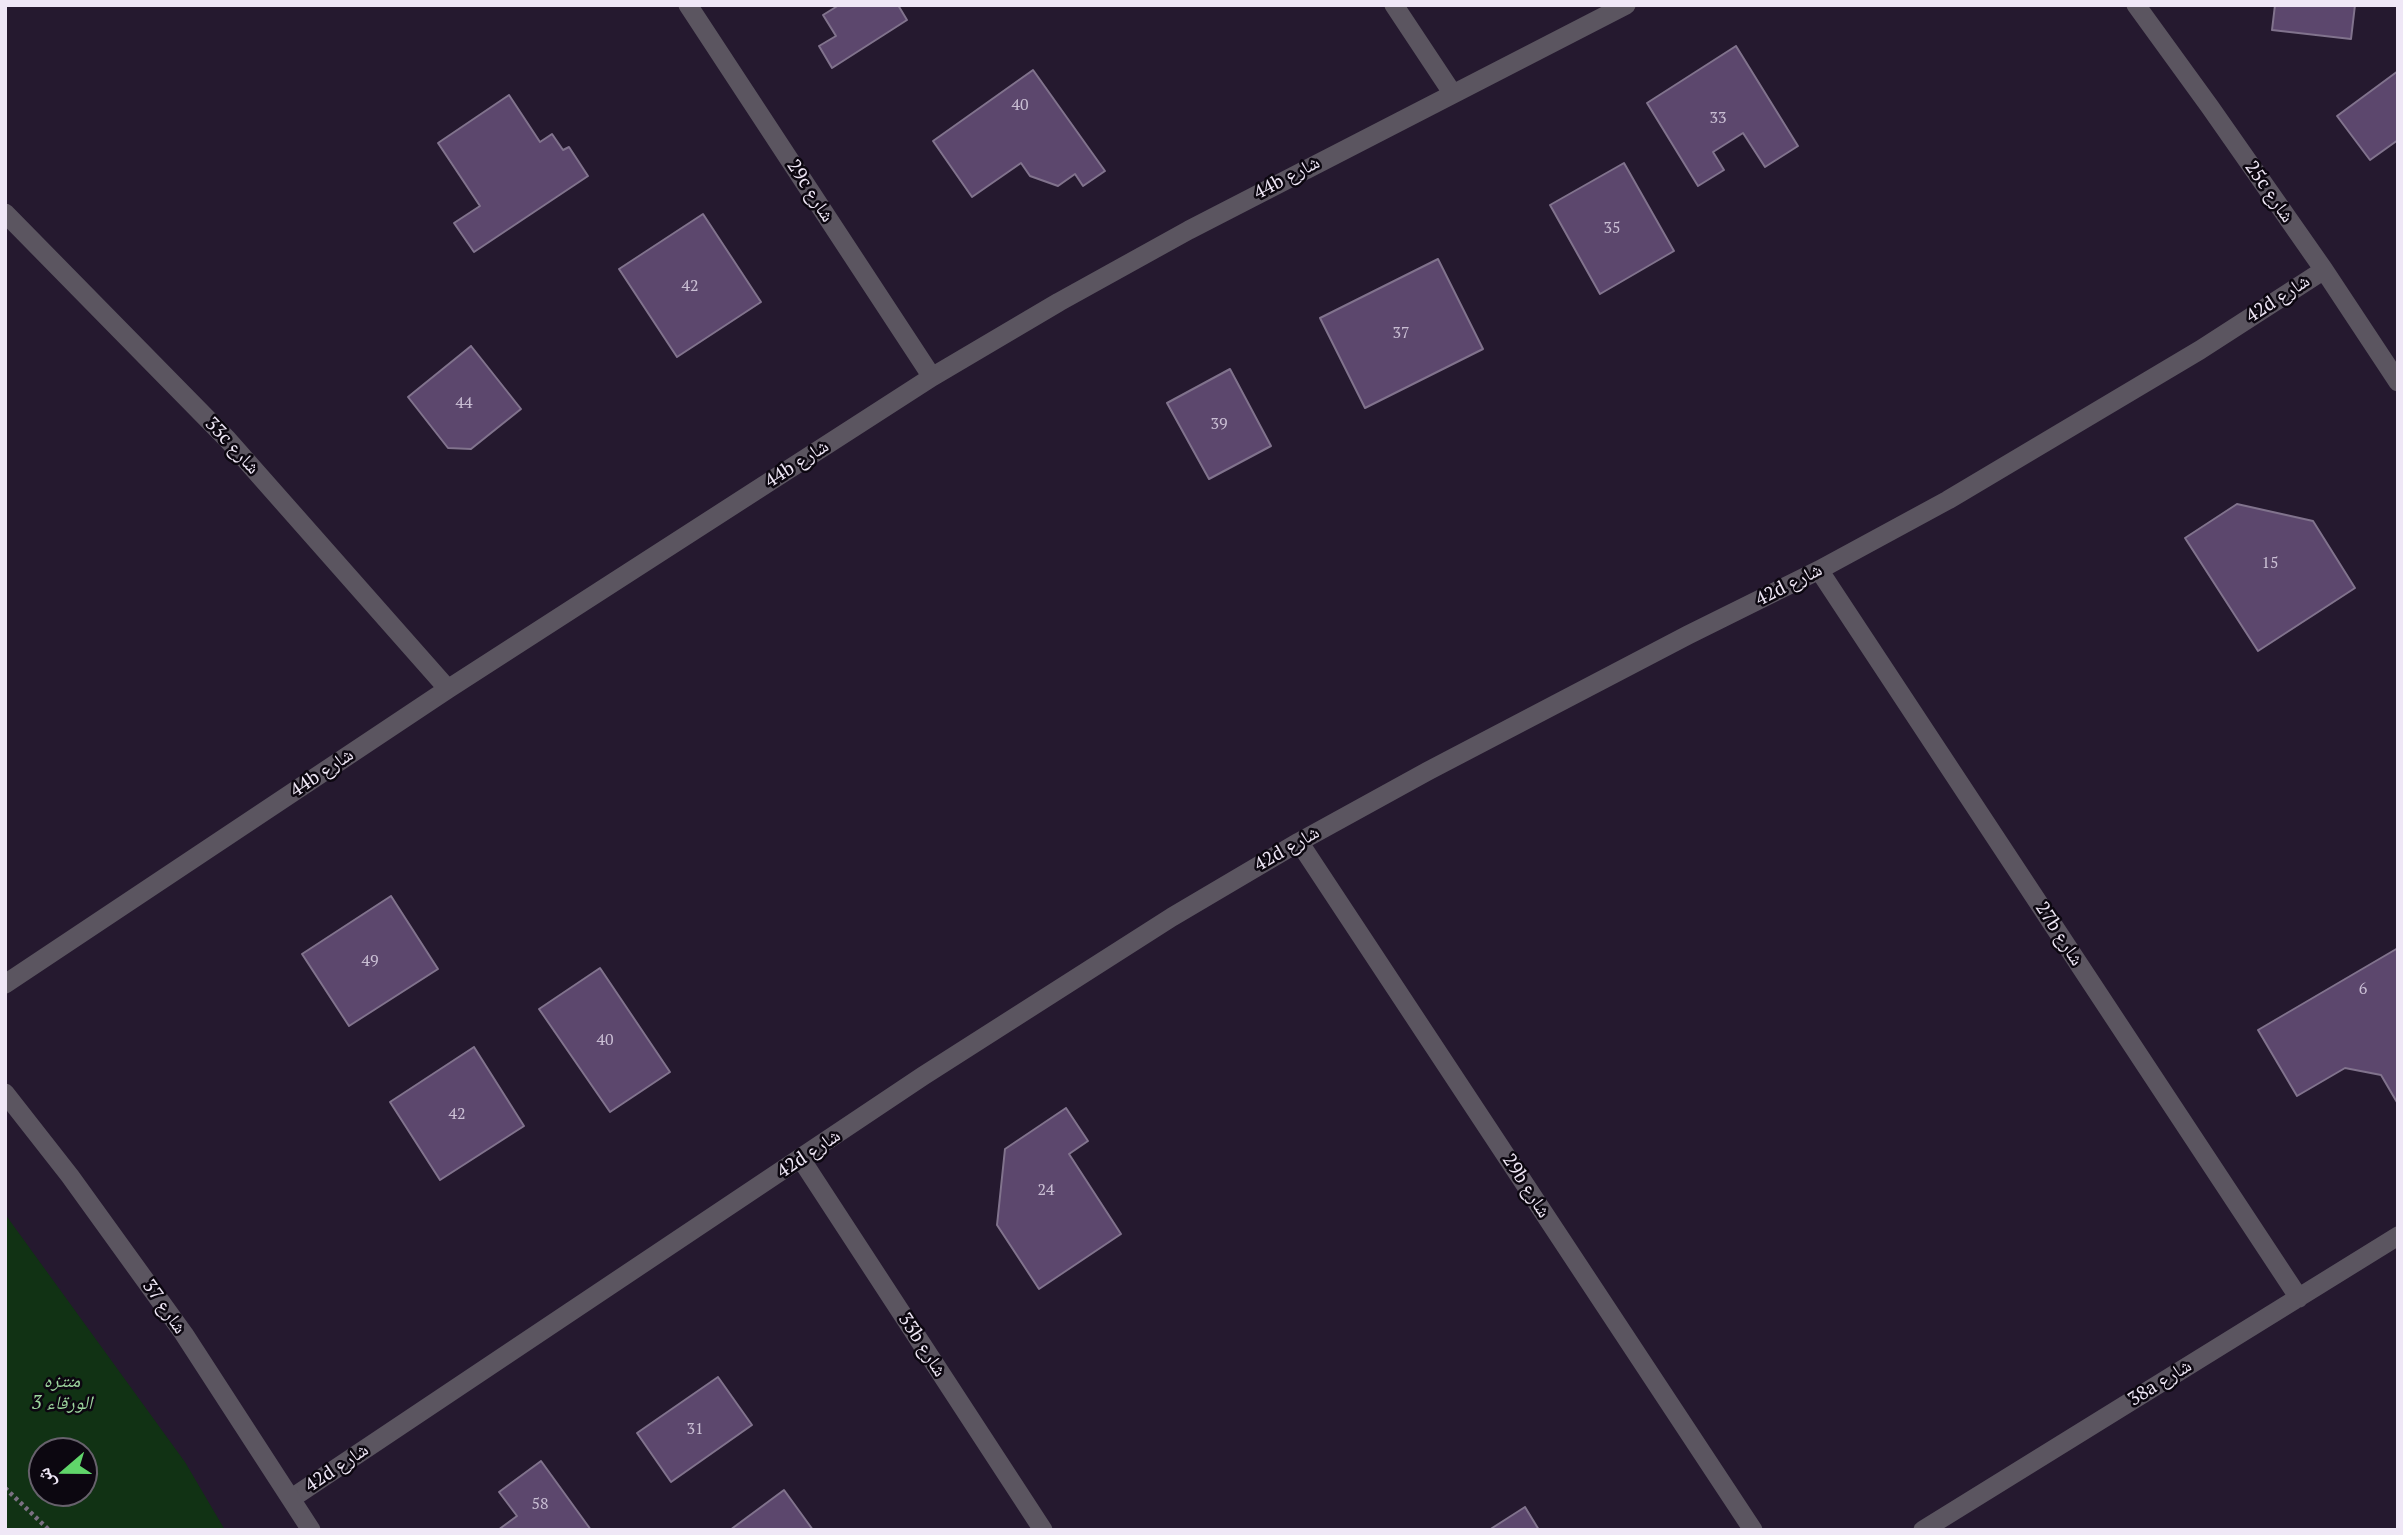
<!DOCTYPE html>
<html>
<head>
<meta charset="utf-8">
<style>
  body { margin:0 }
  #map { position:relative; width:2403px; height:1535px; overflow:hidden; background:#25192f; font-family:"PT Serif","Noto Naskh Arabic",serif }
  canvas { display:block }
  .frame { position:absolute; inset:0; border:7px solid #efe7f6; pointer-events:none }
  .north { position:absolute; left:28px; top:1437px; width:70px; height:70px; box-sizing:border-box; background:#0c0710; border:2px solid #67616c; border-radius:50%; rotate:250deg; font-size:19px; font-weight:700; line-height:28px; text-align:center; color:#efe7f6 }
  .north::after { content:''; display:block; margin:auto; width:24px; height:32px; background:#60d56a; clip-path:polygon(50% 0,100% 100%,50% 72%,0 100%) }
</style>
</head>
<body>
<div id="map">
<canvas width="2403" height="1535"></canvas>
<div class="frame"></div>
<div class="north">ش</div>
</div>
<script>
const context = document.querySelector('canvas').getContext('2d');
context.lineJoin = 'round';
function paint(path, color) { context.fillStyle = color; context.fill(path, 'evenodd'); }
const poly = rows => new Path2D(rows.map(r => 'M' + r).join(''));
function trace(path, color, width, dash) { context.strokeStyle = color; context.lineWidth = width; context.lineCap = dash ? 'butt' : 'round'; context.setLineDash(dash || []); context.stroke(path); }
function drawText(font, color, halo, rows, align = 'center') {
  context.font = font + ' "PT Serif","Noto Naskh Arabic",serif'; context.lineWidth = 5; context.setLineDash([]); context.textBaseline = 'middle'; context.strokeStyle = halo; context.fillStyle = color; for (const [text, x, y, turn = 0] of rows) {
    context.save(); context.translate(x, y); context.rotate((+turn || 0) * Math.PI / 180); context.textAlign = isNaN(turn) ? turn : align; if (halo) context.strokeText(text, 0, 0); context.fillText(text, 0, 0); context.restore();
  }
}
paint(poly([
  [5,1214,185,1462,225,1530,5,1530],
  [42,1451,84,1451,84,1493,42,1493]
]), '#113214');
const building = poly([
  [839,5,898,5,907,20,832,68,819,46,836,36,823,15,839,5],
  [2275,5,2355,5,2351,39,2272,30,2275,5],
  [1736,46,1798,146,1765,167,1743,133,1713,152,1724,170,1698,186,1647,103,1736,46],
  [1033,70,1105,171,1083,186,1075,174,1058,186,1030,176,1021,163,972,197,933,141,1033,70],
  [2398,71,2398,140,2370,160,2337,116,2398,71],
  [509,95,540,142,552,134,563,150,569,147,588,176,474,252,454,223,480,206,438,143,509,95],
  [1624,163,1674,251,1600,294,1550,205,1624,163],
  [703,214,761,302,677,357,619,269,703,214],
  [1438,259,1483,349,1365,408,1320,318,1438,259],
  [471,346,521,409,471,449,448,448,408,397,471,346],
  [1230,369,1271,446,1209,479,1167,403,1230,369],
  [2237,504,2313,521,2355,588,2258,651,2185,538,2237,504],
  [391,896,438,969,349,1026,302,954,391,896],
  [2398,948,2398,1104,2381,1075,2345,1068,2297,1096,2258,1030,2398,948],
  [600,968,670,1072,610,1112,539,1009,600,968],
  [474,1047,524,1126,440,1180,390,1102,474,1047],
  [1066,1108,1088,1141,1069,1154,1121,1234,1039,1289,997,1225,1005,1149,1066,1108],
  [718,1377,752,1425,671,1482,637,1433,718,1377],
  [541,1461,591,1530,498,1530,517,1516,499,1492,541,1461],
  [784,1490,813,1530,730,1530,784,1490],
  [1525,1507,1539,1530,1489,1530,1525,1507]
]);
paint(building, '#5c476d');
trace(building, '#81738d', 2);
trace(poly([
  [5,1488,49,1530]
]), '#7b7083', 4.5, [3.5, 3.5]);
trace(poly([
  [688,5,932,377],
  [1394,5,1453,94],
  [2136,5,2210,107,2324,270,2398,382],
  [5,213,228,440,448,689],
  [1819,570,2299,1298],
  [1299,842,1753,1530],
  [5,984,448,689,932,377,1059,302,1189,230,1626,5],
  [801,1159,1043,1530],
  [292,1498,923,1076,1172,917,1299,842,1428,771,1688,635,1819,570,1948,500,2200,350,2324,270],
  [1923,1530,2398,1236]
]), '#5b5560', 19);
trace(poly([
  [5,1093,70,1176,184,1334,311,1530]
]), '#5b5560', 19);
drawText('16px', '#cabfd4', null, [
  ["40",1020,105],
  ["33",1718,118],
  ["35",1612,228],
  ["42",690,286],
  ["37",1401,333],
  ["44",464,403],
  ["39",1219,424],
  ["15",2270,563],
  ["49",370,961],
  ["6",2363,989],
  ["40",605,1040],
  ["42",457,1114],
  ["24",1046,1190],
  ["31",695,1429],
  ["58",540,1504]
]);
drawText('19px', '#efe7f6', '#0c0710', [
  ["44b شارع",1287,178,-28],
  ["29c شارع",810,191,57],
  ["25c شارع",2269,192,55],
  ["42d شارع",2278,299,-33],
  ["33c شارع",232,446,47],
  ["44b شارع",797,464,-33],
  ["42d شارع",1789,585,-27],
  ["44b شارع",322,773,-34],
  ["42d شارع",1287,849,-30],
  ["27b شارع",2059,934,57],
  ["42d شارع",809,1154,-34],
  ["29b شارع",1526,1186,57],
  ["شارع 37",164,1307,55],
  ["33b شارع",922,1345,57],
  ["38a شارع",2160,1383,-32],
  ["42d شارع",337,1468,-34]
]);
drawText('italic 19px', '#9dd69e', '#0c0710', [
  ["منتزه",62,1382],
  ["الورقاء 3",62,1404]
]);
</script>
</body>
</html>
